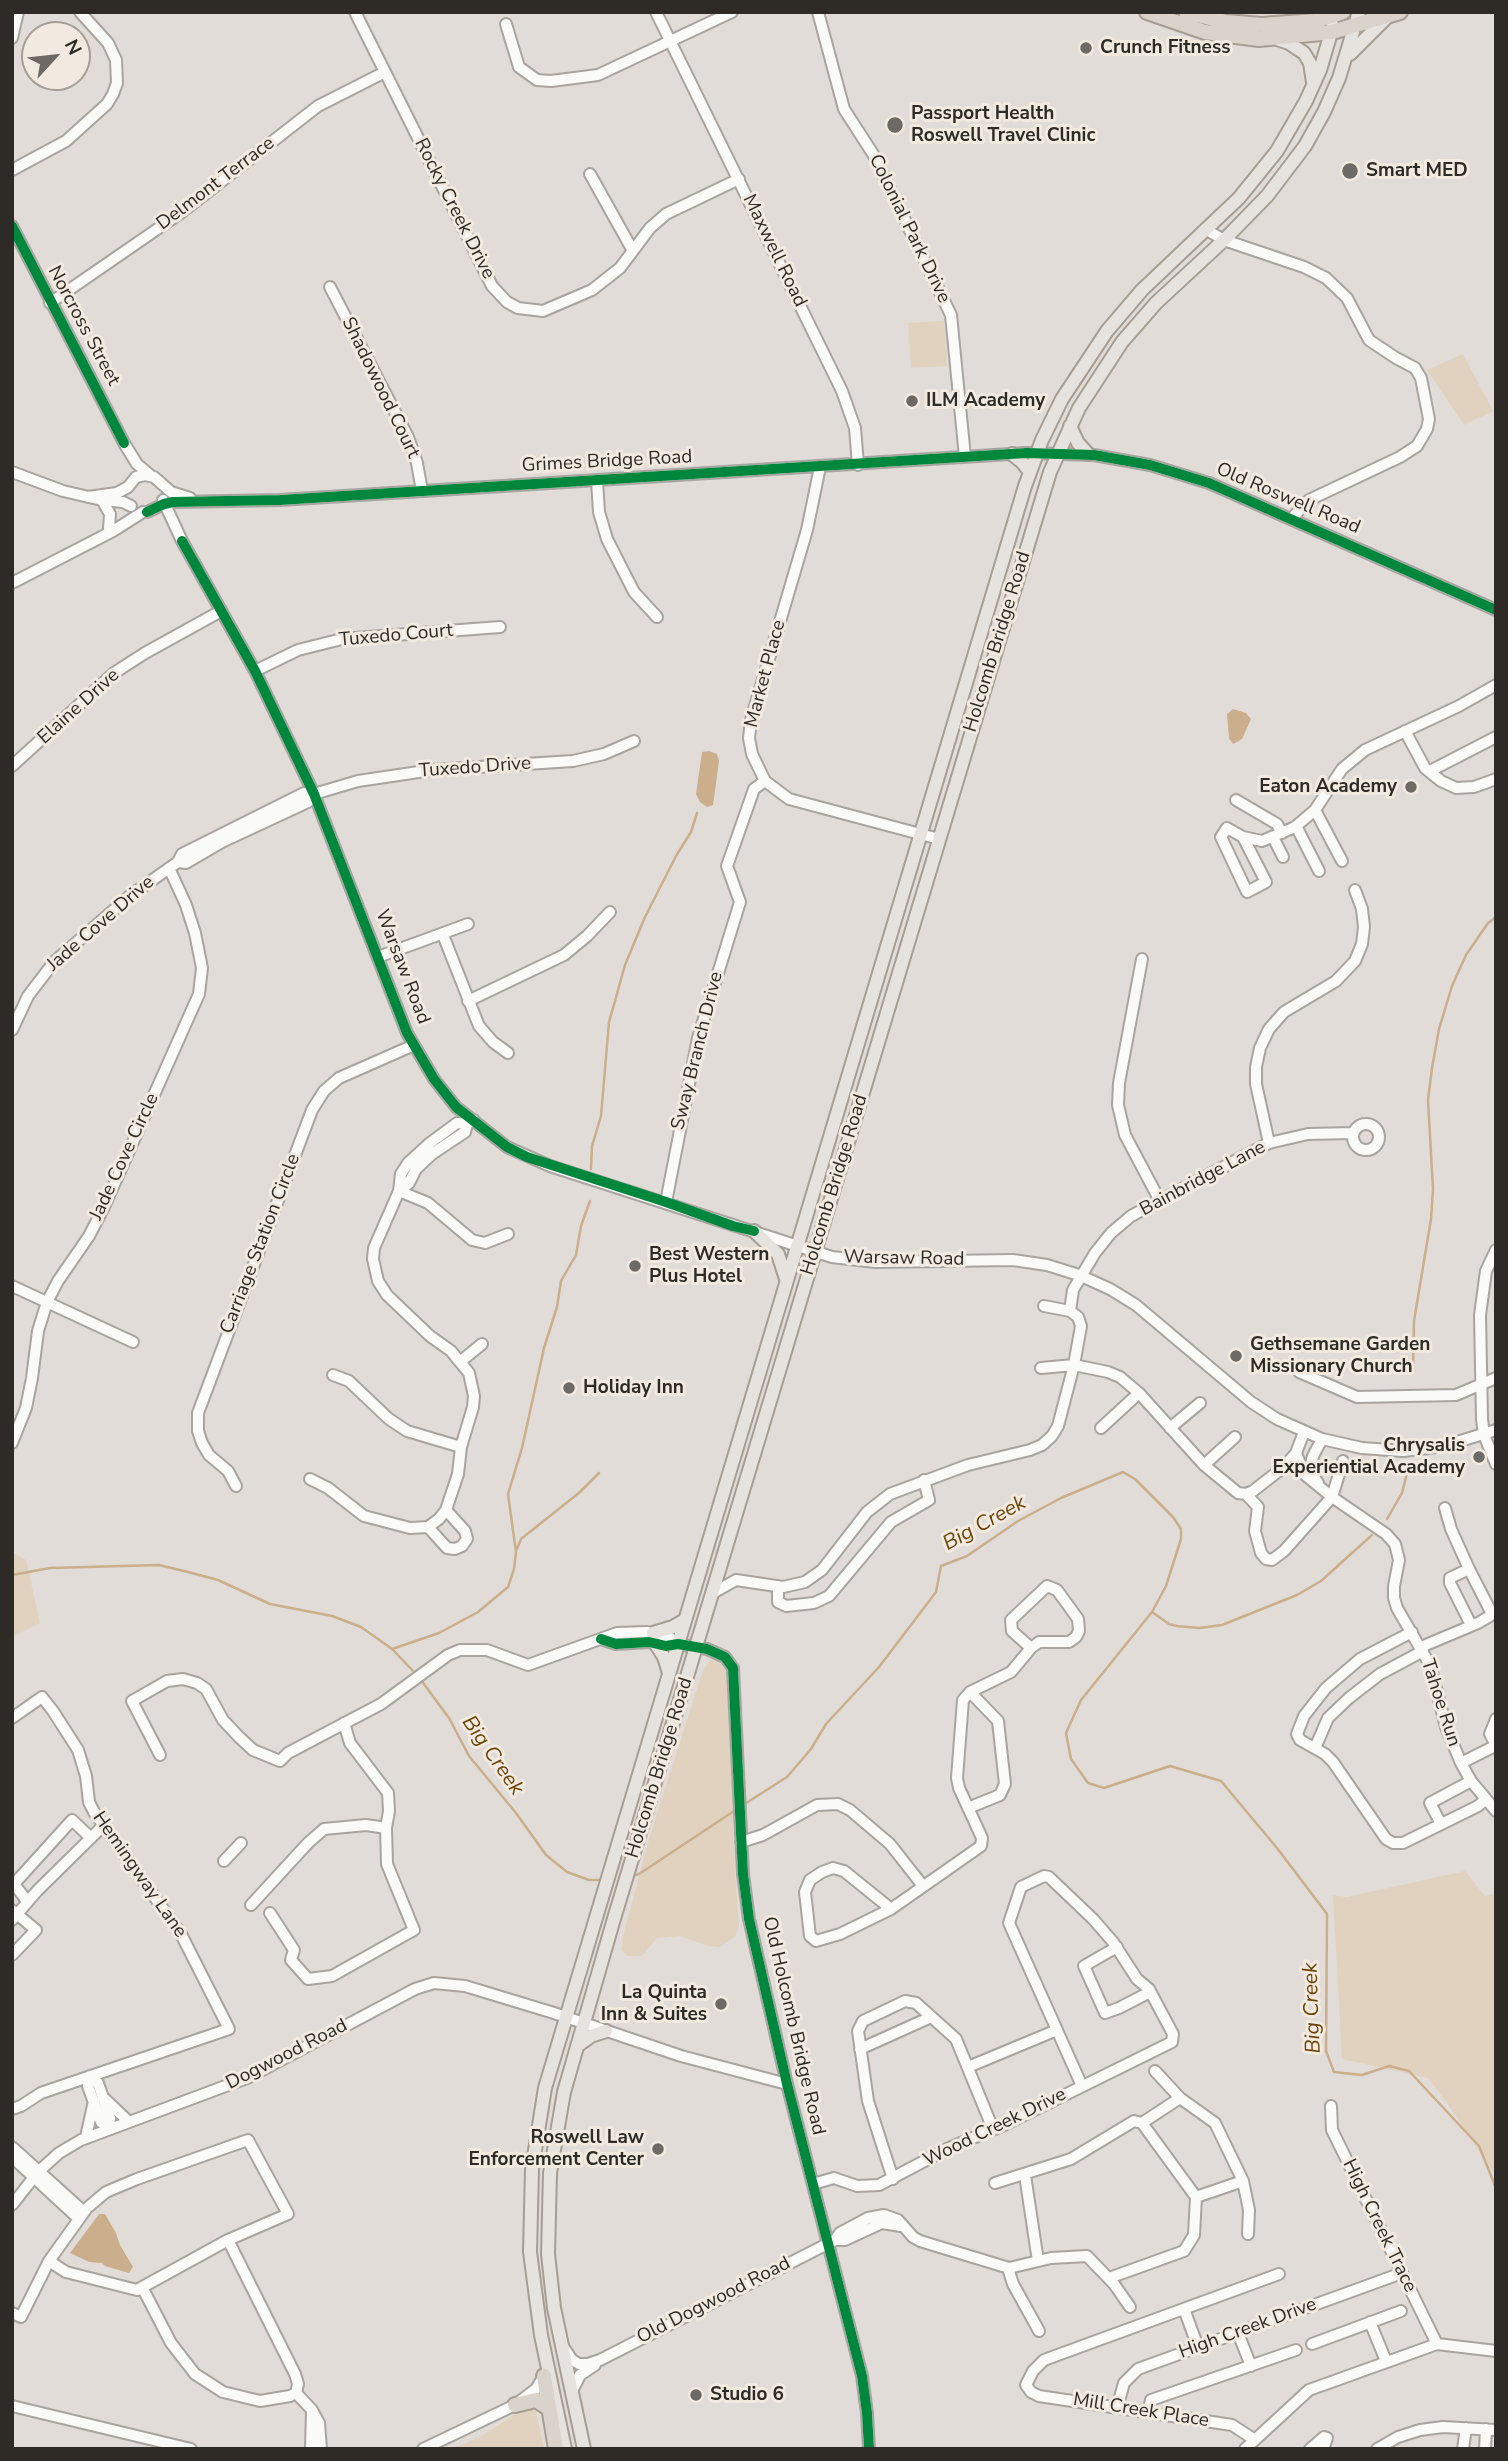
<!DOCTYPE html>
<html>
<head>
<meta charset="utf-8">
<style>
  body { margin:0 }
  #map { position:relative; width:1508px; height:2461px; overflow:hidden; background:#e1dcd7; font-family:"Nunito Sans",sans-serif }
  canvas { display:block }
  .frame { position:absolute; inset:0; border:14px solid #2e2b27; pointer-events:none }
  .north { position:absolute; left:21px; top:21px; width:70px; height:70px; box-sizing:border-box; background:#f2eae0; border:2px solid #a49e96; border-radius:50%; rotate:63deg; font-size:19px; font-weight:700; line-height:28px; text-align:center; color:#2e2b27 }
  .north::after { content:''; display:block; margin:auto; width:24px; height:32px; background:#6d6965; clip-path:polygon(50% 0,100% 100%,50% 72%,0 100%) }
</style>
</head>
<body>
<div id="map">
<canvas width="1508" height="2461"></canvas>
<div class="frame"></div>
<div class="north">N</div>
</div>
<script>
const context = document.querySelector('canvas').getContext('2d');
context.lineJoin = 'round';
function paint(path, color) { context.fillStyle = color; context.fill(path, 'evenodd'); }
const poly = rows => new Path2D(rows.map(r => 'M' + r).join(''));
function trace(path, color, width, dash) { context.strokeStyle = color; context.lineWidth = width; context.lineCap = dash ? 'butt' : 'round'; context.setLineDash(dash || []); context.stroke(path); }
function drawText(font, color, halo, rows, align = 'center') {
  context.font = font + ' "Nunito Sans",sans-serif'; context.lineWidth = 6; context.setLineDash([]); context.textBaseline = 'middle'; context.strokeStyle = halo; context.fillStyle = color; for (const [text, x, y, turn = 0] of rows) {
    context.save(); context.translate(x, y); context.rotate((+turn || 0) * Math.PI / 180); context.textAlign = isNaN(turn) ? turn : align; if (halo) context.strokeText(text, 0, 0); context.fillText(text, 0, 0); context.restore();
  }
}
paint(poly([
  [944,321,947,366,911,368,908,323],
  [1463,354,1493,411,1464,425,1427,370],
  [12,1552,26,1560,40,1623,12,1637],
  [710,1660,719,1661,728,1672,731,1695,734,1855,739,1927,735,1937,720,1947,708,1946,680,1936,657,1938,642,1956,628,1956,621,1950,623,1936,649,1839,703,1670],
  [1465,1871,1485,1896,1496,1894,1496,2176,1445,2100,1428,2078,1342,2059,1333,1895,1347,1897],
  [531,2409,536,2412,544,2449,451,2449,478,2438,522,2410]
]), '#e1d2bf');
paint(poly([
  [1233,709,1246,713,1251,719,1242,739,1233,744,1229,738,1227,714],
  [709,751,717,754,719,761,713,805,707,807,700,802,696,794,702,752],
  [99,2214,105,2214,116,2233,120,2245,133,2267,129,2273,105,2266,102,2263,89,2262,70,2253]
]), '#cbae8b');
trace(poly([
  [591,1169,592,1146,601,1116,609,1022,615,1001,625,965,645,917,676,856,691,832,697,813],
  [1413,1372,1414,1321,1431,1219,1433,1189,1428,1100,1432,1068,1439,1029,1452,986,1466,955,1488,923,1496,917],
  [1387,1519,1402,1493,1408,1469],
  [517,1549,521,1539,580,1492,599,1473],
  [12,1575,50,1568,159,1565,188,1572,218,1580,270,1604,332,1616,361,1627,392,1649,417,1675],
  [1152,1612,1169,1624,1177,1626,1199,1628,1222,1625,1297,1595,1321,1581,1372,1535],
  [392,1649,439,1633,478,1612,508,1587,514,1569,516,1552,508,1494,522,1448,544,1348,557,1307,561,1281,576,1255,581,1226,590,1201],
  [421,1680,449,1718,469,1756,516,1813,546,1855,567,1872,589,1880,604,1880],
  [743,1805,787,1777,811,1749,826,1724,879,1667,936,1592,941,1566,967,1556,1018,1521,1061,1498,1123,1472,1135,1479,1173,1517,1181,1529,1181,1539,1166,1586,1152,1612,1081,1700,1066,1733,1071,1759,1088,1783,1104,1788,1170,1766,1221,1781,1277,1848,1327,1914,1326,2051,1334,2072,1362,2075,1389,2066,1409,2071,1479,2146,1496,2188],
  [631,1876,639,1874,737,1809]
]), '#cbae8b', 2.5);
const minor = poly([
  [355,12,492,286,507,302,518,308,543,311,592,290,620,268,650,228,666,214,739,179],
  [656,12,842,391,855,428,858,465],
  [818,12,844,109,873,154,951,315,965,457],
  [506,24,519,67,537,80,551,81,598,75,732,12],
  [12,38,18,12],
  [12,170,66,141,107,104,113,94,117,83,116,60,108,43,80,12],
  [590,174,633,251],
  [12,226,124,443,137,464,150,475],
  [1205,229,1224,240,1304,267,1326,278,1347,298,1369,340,1396,358,1415,368,1421,378,1429,419,1427,429,1417,446,1400,457,1309,500,1292,518],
  [330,287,408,437,417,463,422,491],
  [50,303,182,212,318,106,385,72],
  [820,467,807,530,751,720,749,738,752,754,765,781,789,799,939,839],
  [12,472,63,491,102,500,123,502,131,506],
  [597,481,599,512,607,539,634,592,657,617],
  [88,497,117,493,128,487,136,477,145,475,154,477,171,492,190,498],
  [102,500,110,514,109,529],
  [163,500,182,541,255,671,314,794,407,1033,434,1079,456,1107,507,1147,550,1166,832,1257,875,1262,1013,1260,1047,1265,1079,1275,1110,1289,1136,1305,1251,1402,1277,1419,1322,1439,1362,1448,1403,1451,1444,1446,1496,1430],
  [147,512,164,504,173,502,280,500,1026,453,1094,455,1150,465,1209,483,1496,610],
  [12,583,113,531,143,512],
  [255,671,298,650,342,639,500,627],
  [1405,731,1425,768,1441,781,1456,788,1474,787,1496,779],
  [12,766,114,673,145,653,221,611],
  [1430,771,1496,737],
  [1236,800,1277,824,1282,833],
  [1315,810,1342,861],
  [1296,826,1319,871],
  [1243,837,1266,882,1247,892,1221,837,1227,828,1243,837,1262,841,1295,827,1315,810,1342,769,1365,750,1459,706,1496,685],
  [1273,837,1283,857],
  [178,862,186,863,222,842,308,802,310,796,314,794,358,781,432,770,573,761,604,754,634,741],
  [443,935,479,1026,493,1042,508,1053],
  [378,957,468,924],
  [1142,959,1119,1083,1118,1105,1125,1135,1160,1201],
  [468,1001,564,955,587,936,610,912],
  [12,1030,28,996,54,962,131,895,178,862,182,854,304,793,310,796],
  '1353 1137a13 13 0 1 1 26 0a13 13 0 1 1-26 0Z',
  [1269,1143,1256,1084,1256,1067,1260,1048,1269,1029,1284,1012,1336,981,1355,961,1362,944,1364,927,1362,909,1355,890],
  [399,1191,428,1203,472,1240,485,1243,508,1234],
  [399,1191,409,1183,416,1169,432,1154,465,1132,467,1124],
  [666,1202,698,1038,740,902,727,866,754,789,765,781],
  [1496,1250,1486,1271,1480,1315,1482,1419,1484,1435,1496,1464],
  [12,1286,133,1342],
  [1044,1306,1070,1311],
  [461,1361,482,1344],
  [1041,1368,1074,1365,1108,1372,1120,1377,1139,1393,1204,1465,1238,1493,1246,1494,1253,1491,1285,1466,1296,1453,1304,1432],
  [1299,1372,1357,1397,1456,1395,1496,1378],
  [333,1375,349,1381,389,1419,407,1431,461,1447],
  [1101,1428,1139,1393],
  [1170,1428,1200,1403],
  [12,1443,26,1408,32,1378,38,1331,47,1302,58,1281,89,1236,104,1207,199,994,202,968,195,933,186,905,169,868],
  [1296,1453,1304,1474,1332,1497,1386,1534,1395,1544,1399,1560,1394,1586,1394,1598,1397,1608,1430,1665,1446,1727,1461,1763,1471,1781,1496,1811],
  [1204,1465,1235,1437],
  [310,1479,328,1488,364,1516,410,1528,428,1527,439,1519,446,1510,458,1474,461,1447,473,1407,474,1396,469,1373,451,1351,430,1336,387,1295,378,1281,373,1259,374,1248,399,1191,401,1174,408,1163,430,1143,457,1123,467,1124,474,1120],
  [1318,1483,1314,1477,1311,1464,1313,1456,1322,1439],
  [236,1486,228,1471,209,1455,202,1443,198,1431,198,1413,312,1110,324,1091,339,1078,414,1045],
  [1246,1494,1258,1507,1255,1531,1261,1553,1266,1559,1272,1560,1284,1551,1332,1497,1343,1461],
  [428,1527,447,1548,455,1549,462,1546,467,1539,465,1531,446,1510],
  [1469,1569,1450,1578,1450,1583,1471,1625],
  [778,1586,778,1602,786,1606,814,1603,829,1596,891,1522,929,1500,924,1480],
  [1047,1586,1057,1590,1078,1619,1079,1631,1076,1637,1069,1642,1039,1642,1031,1648,1012,1631,1011,1620,1047,1586],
  [713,1593,736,1580,783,1587,805,1582,822,1570,867,1512,890,1494,968,1465,1030,1450,1042,1445,1052,1436,1058,1426,1074,1365,1081,1326,1078,1317,1070,1311,1073,1290,1095,1253,1111,1233,1131,1216,1269,1143,1308,1134,1353,1133],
  [1412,1632,1360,1659,1326,1688,1304,1716,1297,1734,1300,1740,1325,1754,1333,1762,1386,1839,1393,1843,1403,1843,1478,1806,1486,1799],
  [601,1639,616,1644,649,1642,666,1646,678,1644,707,1649,725,1657,733,1668,743,1874,749,1919,787,2084,862,2376,867,2413,869,2449],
  [1421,1647,1478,1623,1490,1616,1491,1612,1469,1569,1451,1529,1445,1508],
  [12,1718,42,1697,53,1711,78,1750,86,1776,89,1802,94,1812,181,1934,229,2029,41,2093,21,2106,12,2109],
  [1496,1719,1490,1734,1496,1745],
  [1315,1748,1328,1718,1349,1698,1380,1674,1423,1651],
  [160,1755,132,1701,167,1681,183,1679,197,1683,206,1689,223,1720,239,1737,253,1750,280,1761,288,1753,381,1704,448,1655,460,1650,487,1650,528,1665,617,1633,647,1632,669,1637,678,1644],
  [1461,1763,1495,1746],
  [968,1808,1000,1795,1005,1784,998,1721,970,1692],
  [1441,1824,1430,1803,1471,1781],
  [741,1842,763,1835,817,1805,838,1804,850,1810,890,1844,923,1886],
  [224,1861,241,1843],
  [833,1868,844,1871,891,1909,840,1934,816,1941,810,1936,805,1892,810,1880,822,1872,833,1868],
  [27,1901,14,1884,72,1820,91,1838],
  [251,1905,308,1843,324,1829,366,1825,386,1828],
  [891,1909,981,1846,982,1838,959,1788,957,1778,963,1700,970,1692,1011,1672,1031,1648],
  [12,1910,36,1930,12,1955],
  [270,1913,294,1950,291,1960,308,1979,332,1976,414,1930,387,1864,386,1828,389,1811,388,1793,350,1743,344,1723],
  [12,1920,37,1891,104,1825],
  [1117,1947,1084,1966,1105,2013,1119,2008,1150,1992],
  [860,2049,931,2017],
  [968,2067,1057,2030],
  [1155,2071,1180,2098,1215,2123,1243,2181,1249,2210,1248,2234],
  [90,2076,88,2086,101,2122,109,2128],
  [90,2076,98,2083,110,2118,109,2128],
  [105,2099,128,2121],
  [1331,2106,1332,2130,1437,2344],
  [1142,2123,1180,2098],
  [86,2137,94,2101],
  [12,2147,84,2212],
  [12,2157,78,2218],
  [1025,2175,1038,2261],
  [893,2179,868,2101,858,2031,863,2021,905,2001,916,2003,956,2039,993,2129],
  [995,2183,1071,2159,1134,2121,1142,2123,1196,2197,1194,2235,1184,2251,1109,2278],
  [813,2184,834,2178,857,2186,879,2185,949,2148,1004,2125,1172,2042,1173,2034,1149,1989,1137,1979,1113,1942,1093,1919,1049,1877,1044,1876,1021,1887,1009,1923,1082,2086],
  [1196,2197,1243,2181],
  [12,2205,38,2172,59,2153,81,2140,247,2078,415,1989,434,1983,465,1986,554,2013,681,2056,787,2084],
  [228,2240,295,2374,298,2384,296,2393,312,2410],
  [835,2240,845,2240,882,2223,901,2226],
  [1008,2268,1013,2284,1039,2331],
  [142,2287,171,2343,195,2374,223,2392,260,2401,290,2396,296,2393],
  [1184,2309,1198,2347],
  [12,2313,21,2317,49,2261,87,2208,106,2192,137,2179,248,2140,288,2214,228,2240,137,2290,66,2272,49,2261],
  [1370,2322,1386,2361],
  [1238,2333,1251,2366],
  [1312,2344,1401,2311],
  [564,2348,572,2360,579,2364,588,2364,600,2360,835,2240,840,2233,868,2218,884,2215,898,2220,913,2237,920,2241,1009,2268,1051,2258,1087,2256,1114,2284,1130,2307],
  [572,2391,580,2375,595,2365],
  [12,2406,191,2449],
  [1117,2408,1124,2383,1138,2369,1402,2273],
  [1148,2412,1151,2400,1296,2350],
  [1255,2440,1232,2425,1039,2396,1031,2392,1026,2385,1033,2371,1044,2360,1279,2274],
  [311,2449,312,2410,319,2423,321,2449],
  [423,2449,515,2405,536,2389,544,2376],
  [1245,2449,1309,2390,1437,2344,1496,2351],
  [1310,2449,1324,2437,1327,2438,1323,2449],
  [1377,2449,1398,2437,1420,2430,1443,2427,1496,2430],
  [1463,2449,1466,2428],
  [1485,2449,1486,2429]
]);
const major = poly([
  [1277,39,1289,43,1304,53,1310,63,1313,82],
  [1350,54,1388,16],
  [1070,426,1078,443,1088,454],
  [1012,454,1022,462,1030,472],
  [754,1231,778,1254,786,1279],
  [653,1633,673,1627,685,1620],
  [655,1643,664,1657,669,1673],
  [577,2046,591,2036,606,2031],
  [565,2449,541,2335,530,2252,532,2169,545,2088,1025,486,1042,440,1062,399,1107,331,1142,290,1239,198,1277,151,1306,101,1320,70,1333,26],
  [584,2449,554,2308,548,2254,550,2173,564,2092,613,1922,1050,472,1079,408,1122,342,1156,303,1224,240,1267,196,1305,146,1324,112,1339,78,1359,12]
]);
const highway = poly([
  [1147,12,1205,32,1259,39,1332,32,1400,12],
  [1186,12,1226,22,1262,25,1315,21,1343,12],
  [544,2376,556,2449],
  [515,2405,536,2400,548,2408]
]);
trace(minor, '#a8a4a0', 14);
trace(major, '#a69d93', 16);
trace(highway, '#a69d93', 18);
trace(minor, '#fafaf9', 10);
trace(major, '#e6e2de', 12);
trace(highway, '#d9d3cb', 14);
trace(poly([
  [12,226,124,443],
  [147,512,164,504,173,502,280,500,1026,453,1094,455,1150,465,1209,483,1496,610],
  [182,541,255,671,314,794,407,1033,434,1079,456,1107,507,1147,527,1157,666,1202,733,1226,754,1231],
  [601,1639,616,1644,649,1642,666,1646,678,1644,707,1649,725,1657,733,1668,743,1874,749,1919,787,2084,862,2376,867,2413,869,2449]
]), '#00873e', 10);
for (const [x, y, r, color] of [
  [1086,48,7,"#6d6965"],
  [895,125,9,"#6d6965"],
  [1350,171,9,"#6d6965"],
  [912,401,7,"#6d6965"],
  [1411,787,7,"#6d6965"],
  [635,1266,7,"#6d6965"],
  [1236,1356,7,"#6d6965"],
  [569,1388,7,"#6d6965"],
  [1479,1457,7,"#6d6965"],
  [721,2004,7,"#6d6965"],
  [658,2149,7,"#6d6965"],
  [696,2395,7,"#6d6965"]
]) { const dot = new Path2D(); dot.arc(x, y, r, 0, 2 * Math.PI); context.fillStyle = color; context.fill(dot); trace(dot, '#f2eae0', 2.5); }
drawText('bold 19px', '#2e2b27', '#f2eae0', [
  ["Crunch Fitness",1100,48],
  ["Passport Health",911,114],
  ["Roswell Travel Clinic",911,136],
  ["Smart MED",1366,171],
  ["ILM Academy",926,401],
  ["Eaton Academy",1397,787,"right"],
  ["Best Western",649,1255],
  ["Plus Hotel",649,1277],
  ["Gethsemane Garden",1250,1345],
  ["Missionary Church",1250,1367],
  ["Holiday Inn",583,1388],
  ["Chrysalis",1465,1446,"right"],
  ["Experiential Academy",1465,1468,"right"],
  ["La Quinta",707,1993,"right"],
  ["Inn & Suites",707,2015,"right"],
  ["Roswell Law",644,2138,"right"],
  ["Enforcement Center",644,2160,"right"],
  ["Studio 6",710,2395]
], 'left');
drawText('19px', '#2e2b27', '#f2eae0', [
  ["Delmont Terrace",216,184,-37],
  ["Rocky Creek Drive",454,209,63],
  ["Colonial Park Drive",909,229,64],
  ["Maxwell Road",774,251,64],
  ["Norcross Street",83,326,62],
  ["Shadowood Court",380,388,64],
  ["Grimes Bridge Road",607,462,-3],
  ["Old Roswell Road",1288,499,23],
  ["Tuxedo Court",396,636,-5],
  ["Holcomb Bridge Road",998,642,-73],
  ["Market Place",766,674,-75],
  ["Elaine Drive",79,707,-42],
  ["Tuxedo Drive",475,768,-4],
  ["Jade Cove Drive",101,924,-41],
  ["Warsaw Road",402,967,69],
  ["Sway Branch Drive",698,1051,-76],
  ["Jade Cove Circle",125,1157,-65],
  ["Bainbridge Lane",1203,1179,-28],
  ["Holcomb Bridge Road",835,1185,-73],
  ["Carriage Station Circle",261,1244,-69],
  ["Warsaw Road",904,1259,1],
  ["Tahoe Run",1440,1703,72],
  ["Holcomb Bridge Road",660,1768,-73],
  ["Hemingway Lane",139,1875,55],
  ["Old Holcomb Bridge Road",793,2026,77],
  ["Dogwood Road",287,2055,-27],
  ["Wood Creek Drive",995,2128,-26],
  ["High Creek Trace",1379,2226,64],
  ["Old Dogwood Road",714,2301,-27],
  ["High Creek Drive",1248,2329,-20],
  ["Mill Creek Place",1141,2411,9]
]);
drawText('italic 21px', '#6c4608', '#f2eae0', [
  ["Big Creek",985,1524,-29],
  ["Big Creek",492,1756,55],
  ["Big Creek",1313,2008,-92]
]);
</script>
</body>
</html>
